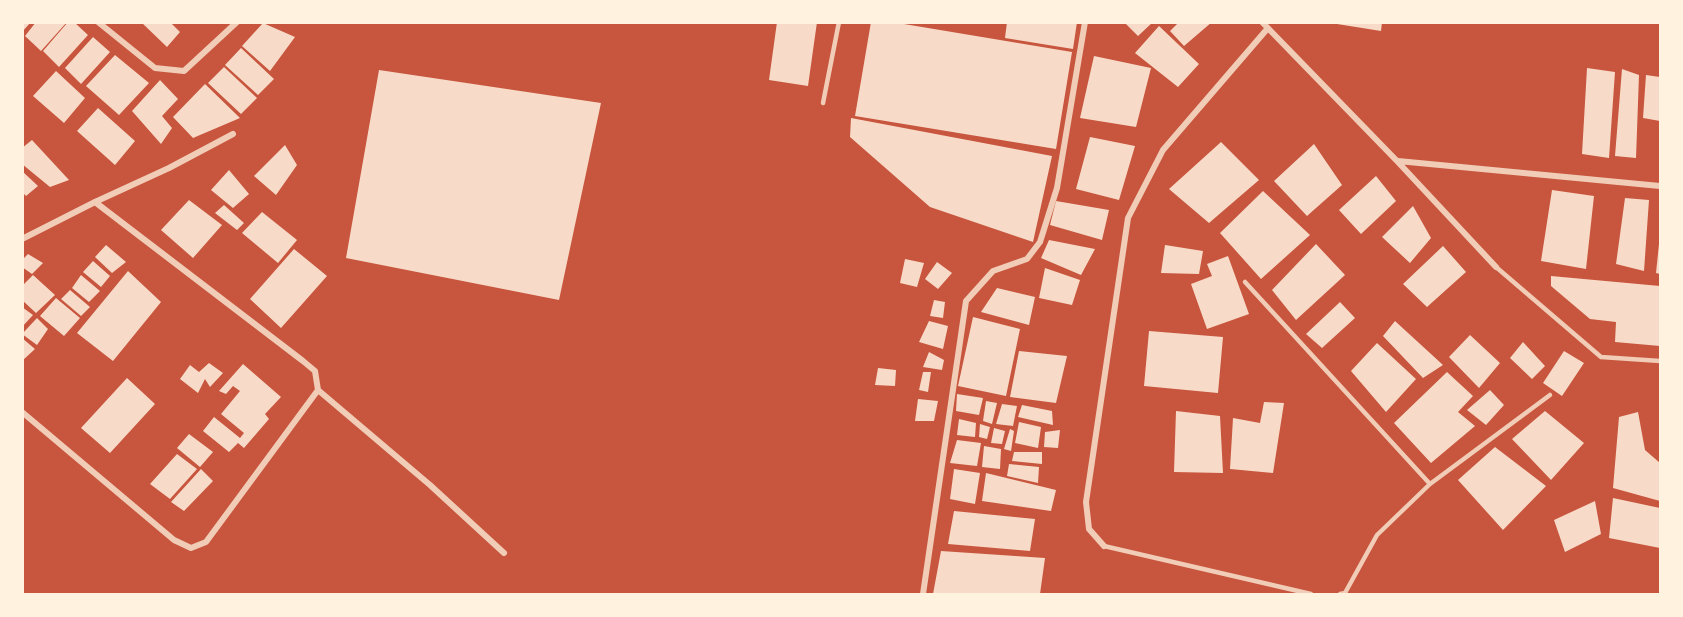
<!DOCTYPE html>
<html>
<head>
<meta charset="utf-8">
<style>
  body { margin:0 }
  #map { position:relative; width:1683px; height:617px; overflow:hidden; background:#c8553d; font-family:"Noto Sans",sans-serif }
  canvas { display:block }
  .frame { position:absolute; inset:0; border:24px solid #fff3e0; pointer-events:none }
</style>
</head>
<body>
<div id="map">
<canvas width="1683" height="617"></canvas>
<div class="frame"></div>
</div>
<script>
const context = document.querySelector('canvas').getContext('2d');
context.lineJoin = 'round';
function paint(path, color) { context.fillStyle = color; context.fill(path, 'evenodd'); }
const poly = rows => new Path2D(rows.map(r => 'M' + r).join(''));
function trace(path, color, width, dash) { context.strokeStyle = color; context.lineWidth = width; context.lineCap = dash ? 'butt' : 'round'; context.setLineDash(dash || []); context.stroke(path); }
paint(poly([
  [22,22,31,22,22,32],
  [36,22,67,22,41,51,25,36],
  [68,22,74,22,88,35,59,67,43,51],
  [141,22,170,22,180,32,167,47],
  [777,22,817,22,808,86,769,80],
  [871,22,892,22,1072,52,1056,149,855,116],
  [1007,22,1077,22,1073,49,1005,38],
  [1124,22,1153,22,1138,36],
  [1179,22,1212,22,1184,46,1170,31],
  [1337,22,1382,22,1381,31,1337,24],
  [263,23,295,37,270,71,242,46],
  [1159,26,1199,64,1178,87,1135,53],
  [93,37,110,52,81,84,65,68],
  [241,48,274,79,258,95,225,65],
  [115,55,149,83,119,115,86,86],
  [1094,56,1151,68,1136,127,1080,118],
  [224,67,257,98,241,114,208,83],
  [1587,68,1615,72,1609,158,1582,154],
  [1622,69,1639,75,1636,158,1615,156],
  [379,70,601,103,559,300,346,258],
  [56,71,85,98,64,123,33,96],
  [1646,75,1660,77,1660,121,1643,118],
  [160,80,178,99,162,116,172,128,161,144,132,111],
  [205,84,240,118,193,138,173,117],
  [98,108,135,141,115,165,77,131],
  [851,118,1052,156,1033,242,930,207,850,137],
  [1090,137,1135,146,1119,200,1076,189],
  [32,140,69,180,50,187,22,164,22,148],
  [1221,142,1259,180,1209,223,1169,189],
  [1314,144,1342,185,1307,216,1274,181],
  [285,145,297,165,276,195,254,176],
  [229,170,249,194,233,208,211,190],
  [22,171,38,186,26,196,22,192],
  [1376,176,1396,201,1361,234,1339,210],
  [1552,190,1594,196,1586,269,1541,261],
  [1263,191,1310,235,1261,279,1220,233],
  [1625,198,1649,200,1644,271,1616,264],
  [189,200,222,225,193,258,161,230],
  [1056,201,1109,210,1102,240,1050,225],
  [224,205,244,223,237,230,215,213],
  [1413,206,1431,238,1410,263,1382,237],
  [262,212,297,240,278,263,242,233],
  [1049,240,1095,249,1081,275,1041,258],
  [1316,244,1345,275,1296,320,1272,290],
  [1659,244,1660,245,1660,274,1656,273],
  [106,245,126,262,112,273,95,257],
  [1165,245,1203,251,1199,274,1161,273],
  [1443,246,1466,272,1427,307,1403,284],
  [294,249,327,276,281,328,250,299],
  [28,254,43,263,32,274,22,267,22,260],
  [1228,256,1249,314,1207,329,1191,284,1212,276,1207,264],
  [905,259,924,263,917,287,900,283],
  [93,261,110,276,101,287,83,272],
  [937,262,952,273,938,289,925,279],
  [1045,268,1080,280,1072,305,1039,298],
  [128,271,161,302,113,361,77,333],
  [33,275,55,295,36,313,22,300,22,286],
  [81,275,100,291,89,302,72,288],
  [1551,276,1660,286,1660,346,1615,342,1616,322,1590,319,1551,286],
  [997,288,1035,297,1029,325,981,312],
  [70,290,90,307,81,316,61,299],
  [56,298,80,318,64,336,40,316],
  [934,300,945,302,943,318,930,316],
  [1340,302,1355,318,1322,348,1306,334],
  [22,307,33,315,22,327],
  [973,317,1020,329,1006,396,958,386],
  [37,318,48,329,37,345,22,334],
  [929,321,948,326,943,349,919,342],
  [1395,321,1443,365,1423,378,1383,336],
  [1149,331,1223,337,1218,393,1144,386],
  [1470,335,1500,363,1479,388,1449,357],
  [22,338,35,349,22,361],
  [1523,342,1545,366,1532,379,1510,358],
  [1377,343,1416,379,1386,412,1351,371],
  [1019,351,1067,356,1056,403,1010,397],
  [1564,351,1584,363,1562,396,1543,383],
  [929,352,944,360,942,370,923,367],
  [209,363,223,373,210,387,205,379,198,393,180,379,190,365,199,372],
  [243,364,281,397,265,414,269,419,244,448,238,443,229,452,203,431,214,417,240,438,244,433,221,414,240,391,233,386,226,394,219,391],
  [878,368,896,370,895,386,875,385],
  [923,372,931,372,928,392,919,390],
  [1447,372,1473,396,1458,412,1475,426,1431,463,1394,423],
  [127,378,155,404,110,453,81,428],
  [1490,390,1504,405,1486,425,1467,410],
  [957,394,983,398,979,415,956,411],
  [918,399,938,401,934,421,915,421],
  [986,401,997,403,992,424,983,421],
  [1264,402,1284,403,1273,473,1230,469,1233,418,1260,423],
  [1002,404,1017,406,1013,426,996,424],
  [1022,405,1052,411,1053,425,1018,417],
  [1176,411,1220,416,1223,473,1174,472],
  [1545,411,1584,443,1551,480,1512,439],
  [1638,412,1645,450,1660,463,1660,501,1613,488,1619,417],
  [959,419,976,423,975,437,957,435],
  [1019,422,1041,427,1038,448,1015,443],
  [980,424,990,427,987,439,979,437],
  [994,428,1005,431,1002,444,991,443],
  [1010,429,1014,431,1011,451,1004,449],
  [1060,430,1058,448,1044,447,1045,432],
  [189,434,213,452,200,467,177,448],
  [957,440,981,443,977,466,950,463],
  [984,446,1001,449,1000,469,982,467],
  [1495,447,1546,486,1503,530,1458,480],
  [1014,452,1042,452,1042,464,1012,461],
  [177,454,197,469,170,499,150,484],
  [1009,464,1039,467,1038,483,1007,476],
  [201,469,213,481,184,511,171,502],
  [954,469,980,473,975,504,950,499],
  [986,473,1056,490,1051,511,982,501],
  [1613,498,1660,508,1660,548,1609,538],
  [1595,501,1601,534,1565,552,1554,520],
  [954,511,1035,519,1030,551,948,544],
  [941,551,1045,558,1040,594,933,594]
]), '#f7dbc8');
trace(poly([
  [823,103,839,22],
  [1496,267,1601,357,1660,361],
  [1245,282,1430,484],
  [1104,546,1311,594],
  [1340,594,1345,593,1377,535,1430,484,1550,395]
]), '#f1ccb7', 4.5);
trace(poly([
  [98,22,155,68,184,71,237,22],
  [1262,22,1397,161,1496,267],
  [1398,161,1660,186],
  [22,239,95,202,169,168,233,134],
  [318,390,430,485,504,553],
  [22,412,174,540,191,548,206,542,318,390,315,371,303,361,95,202],
  [1104,546,1089,529,1086,502,1128,218,1163,150,1268,28],
  [923,594,966,301,993,271,1027,259,1040,242,1057,188,1085,22]
]), '#f1ccb7', 6);
</script>
</body>
</html>
